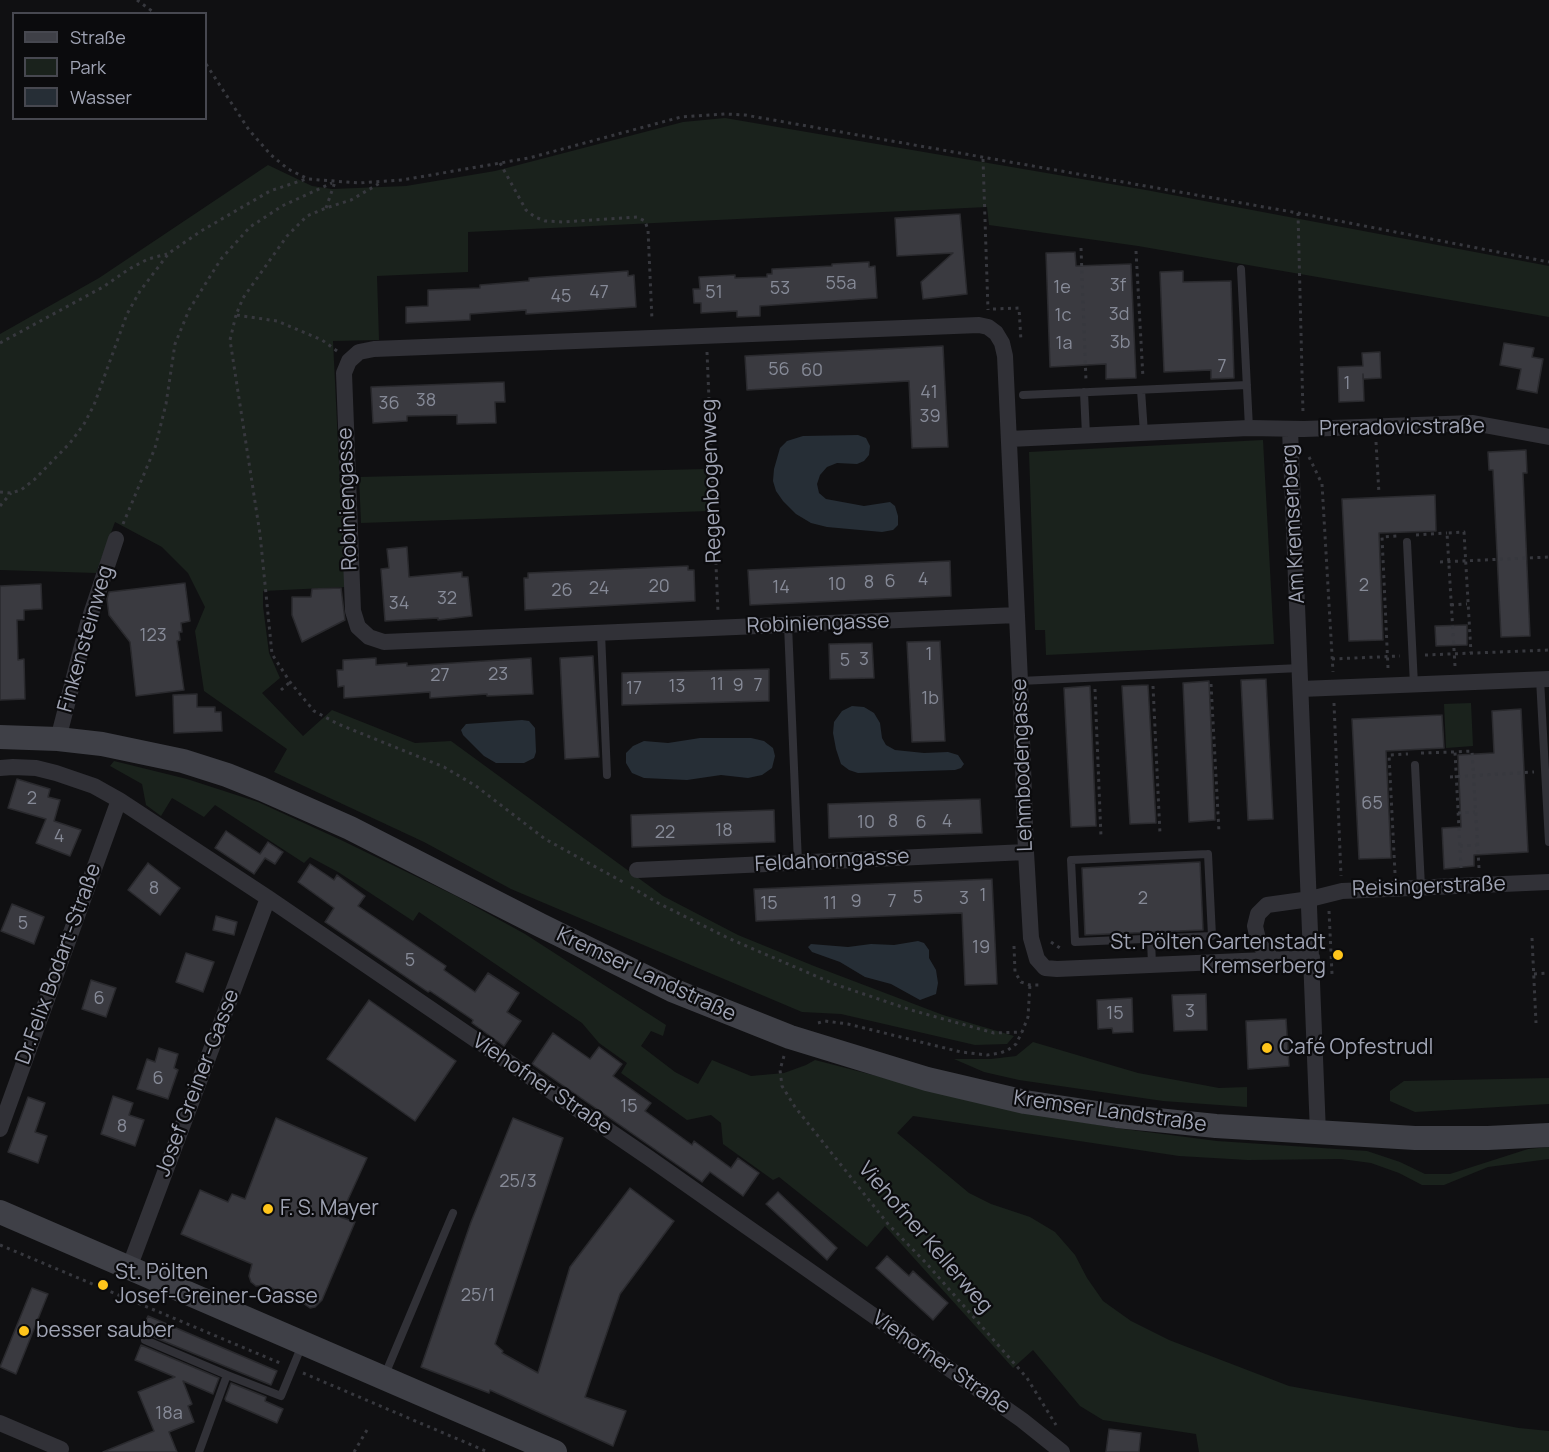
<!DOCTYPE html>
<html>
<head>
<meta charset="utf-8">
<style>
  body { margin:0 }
  #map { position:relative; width:1549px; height:1452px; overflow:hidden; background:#101012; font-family:Manrope,sans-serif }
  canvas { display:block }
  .legend { position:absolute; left:12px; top:12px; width:195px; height:108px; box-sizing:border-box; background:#0b0b0d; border:2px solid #474850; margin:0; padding:8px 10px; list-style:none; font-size:18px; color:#a0a4b4 }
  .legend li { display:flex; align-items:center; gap:12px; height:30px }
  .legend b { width:30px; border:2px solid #474850 }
</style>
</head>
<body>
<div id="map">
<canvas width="1549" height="1452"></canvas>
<ul class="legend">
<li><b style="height:8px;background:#3f4047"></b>Straße</li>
<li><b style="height:16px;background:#1a221c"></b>Park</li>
<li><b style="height:16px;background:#262e36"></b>Wasser</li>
</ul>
</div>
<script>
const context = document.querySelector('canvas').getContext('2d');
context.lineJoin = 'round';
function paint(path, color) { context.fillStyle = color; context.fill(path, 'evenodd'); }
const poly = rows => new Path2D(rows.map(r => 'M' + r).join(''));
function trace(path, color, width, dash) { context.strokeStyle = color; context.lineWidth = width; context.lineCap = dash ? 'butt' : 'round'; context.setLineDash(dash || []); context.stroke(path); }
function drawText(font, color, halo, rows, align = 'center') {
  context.font = font + ' Manrope,sans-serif'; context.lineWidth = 4.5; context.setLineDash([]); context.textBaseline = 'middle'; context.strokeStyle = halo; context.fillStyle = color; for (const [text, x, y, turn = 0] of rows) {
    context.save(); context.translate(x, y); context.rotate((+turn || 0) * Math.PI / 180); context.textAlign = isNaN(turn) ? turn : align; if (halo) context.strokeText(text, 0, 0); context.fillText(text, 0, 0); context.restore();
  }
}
paint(poly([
  [725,118,1146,190,1549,266,1549,317,1138,246,989,225,987,207,468,232,468,272,377,276,379,340,333,341,345,587,263,591,263,606,269,653,280,678,262,693,303,736,332,710,415,743,451,741,663,896,738,935,814,966,943,1015,1014,1036,1007,1044,975,1045,841,1014,802,1012,511,889,424,842,274,772,287,749,204,691,195,631,205,607,188,573,162,547,115,522,96,573,0,570,0,334,99,278,268,165,312,186,332,189,406,186,495,171,683,122],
  [1263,440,1274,644,1046,655,1045,630,1035,630,1029,452],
  [706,469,709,511,361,523,359,477],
  [1471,703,1473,746,1446,748,1444,704],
  [114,761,187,779,258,802,341,840,456,896,525,934,666,1025,663,1036,651,1031,641,1046,675,1072,698,1084,712,1060,751,1076,784,1073,806,1065,815,1060,923,1088,1024,1112,1116,1128,1217,1141,1367,1151,1400,1162,1425,1174,1450,1174,1528,1149,1549,1147,1549,1159,1488,1167,1444,1185,1422,1185,1399,1173,1371,1163,1341,1159,1248,1160,1179,1156,913,1116,897,1133,969,1193,991,1204,1030,1217,1055,1232,1075,1255,1087,1278,1103,1301,1131,1321,1169,1340,1289,1386,1519,1428,1549,1431,1549,1452,1199,1452,1196,1434,1103,1420,1080,1406,1033,1350,1013,1368,885,1226,867,1247,779,1177,773,1180,723,1144,721,1123,711,1115,687,1120,621,1073,627,1063,599,1043,582,1023,419,912,413,921,338,872,310,857,304,863,215,805,204,817,172,798,161,816,146,805,142,784,110,766],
  [1033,1042,1138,1073,1219,1088,1247,1087,1247,1107,1163,1101,1019,1080,984,1072,954,1059,991,1059,1016,1056],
  [1549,1078,1549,1104,1415,1112,1390,1101,1390,1091,1404,1081]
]), '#1a221c');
paint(poly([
  [858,435,866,438,870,446,869,455,864,461,857,464,837,463,827,467,820,475,817,484,819,493,826,499,864,506,890,502,895,506,898,516,898,525,893,530,882,532,827,527,811,523,796,514,783,501,776,491,773,481,774,469,780,448,787,441,803,436],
  [852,706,864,707,874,713,880,723,882,738,886,745,895,750,924,753,948,752,958,755,964,764,961,768,955,770,858,773,849,770,841,764,836,749,833,733,834,722,842,711],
  [522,720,529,721,535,728,536,752,534,758,524,763,496,763,484,756,463,735,461,730,466,724],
  [700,738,751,738,764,741,773,748,775,756,772,768,762,775,748,778,721,775,687,780,644,778,632,773,626,763,626,753,633,746,644,741,668,743],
  [918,941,924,943,929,950,929,958,936,970,938,983,936,994,920,1000,891,984,865,977,840,962,812,952,808,947,811,944,848,947,871,944,894,945]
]), '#262e36');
const building = poly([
  [960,214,967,294,923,299,921,282,953,253,897,256,895,218,960,214],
  [1075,252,1076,266,1131,264,1136,378,1106,379,1106,364,1050,367,1046,253,1075,252],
  [869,262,869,267,875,266,877,298,760,306,760,316,737,317,737,311,701,313,701,303,694,303,693,289,700,289,699,277,735,275,735,278,767,277,767,274,772,274,772,269,832,266,832,264,869,262],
  [628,271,628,276,634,275,636,307,526,314,526,310,470,314,470,320,406,323,406,307,428,306,428,290,480,288,480,285,529,281,529,278,628,271],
  [1183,271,1183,282,1231,281,1234,378,1211,379,1211,370,1164,372,1160,272,1183,271],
  [1504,343,1534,348,1532,357,1543,359,1537,393,1517,389,1521,369,1500,365,1504,343],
  [943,346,948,447,912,448,909,381,747,390,745,356,943,346],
  [1380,352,1381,378,1363,379,1363,374,1364,401,1339,402,1338,367,1363,366,1362,353,1380,352],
  [504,382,505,402,495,402,496,423,457,424,457,415,407,416,407,421,373,423,371,387,504,382],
  [1526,450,1527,473,1523,473,1530,636,1501,637,1493,470,1489,470,1488,452,1526,450],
  [1435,495,1436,531,1379,533,1383,640,1349,641,1342,499,1435,495],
  [407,547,409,577,462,572,462,577,468,577,472,616,438,620,438,618,385,621,381,569,389,568,387,549,407,547],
  [950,561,951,596,750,605,748,570,950,561],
  [688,566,688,570,694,570,695,601,525,610,524,578,528,578,528,573,688,566],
  [185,583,190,621,181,623,182,632,179,632,180,640,177,641,184,690,136,696,130,642,109,615,107,599,109,592,185,583],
  [41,584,42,609,24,610,24,620,17,620,18,660,24,659,25,699,0,700,0,586,41,584],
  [341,588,345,620,302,642,292,615,292,597,311,597,312,589,341,588],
  [1467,625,1467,645,1436,646,1435,626,1467,625],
  [940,641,945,741,912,742,907,642,940,641],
  [872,643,874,678,830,679,829,644,872,643],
  [593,656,599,757,565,759,560,658,593,656],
  [376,658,376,665,407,663,407,666,531,658,533,694,487,696,487,694,430,698,430,692,344,698,344,686,338,687,337,670,343,670,343,660,376,658],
  [769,669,769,701,622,705,622,673,769,669],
  [1266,679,1273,819,1248,820,1241,680,1266,679],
  [1209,681,1215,820,1189,822,1183,683,1209,681],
  [1148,685,1156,823,1130,824,1122,686,1148,685],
  [1090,686,1096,826,1071,827,1064,688,1090,686],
  [197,694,197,707,215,707,215,712,221,712,222,731,174,733,173,695,197,694],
  [1521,709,1528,852,1474,855,1474,866,1444,869,1442,828,1461,827,1458,755,1494,753,1492,711,1521,709],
  [1442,715,1444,748,1386,751,1391,858,1359,859,1352,719,1442,715],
  [17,779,50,789,48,797,60,800,54,821,81,830,70,856,36,843,46,819,8,808,17,779],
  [980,799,982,833,829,838,828,804,980,799],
  [774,810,775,842,632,847,631,815,774,810],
  [226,831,260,854,268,842,283,852,275,864,265,858,254,874,215,848,226,831],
  [1200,862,1203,930,1085,935,1082,868,1200,862],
  [148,863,180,888,160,915,128,890,148,863],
  [310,864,334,880,337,875,365,896,358,906,446,966,444,970,475,992,488,973,519,993,507,1012,521,1021,504,1046,472,1023,473,1020,430,991,428,992,325,922,334,908,298,882,310,864],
  [992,879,997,984,965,985,962,913,756,921,754,889,992,879],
  [12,904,44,917,34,944,1,931,12,904],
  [216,916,237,922,234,935,213,930,216,916],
  [186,953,214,962,203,992,176,982,186,953],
  [91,980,116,988,106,1017,82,1009,91,980],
  [1206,994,1207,1030,1174,1031,1172,995,1206,994],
  [1132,998,1133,1032,1113,1033,1112,1028,1098,1029,1097,1000,1132,998],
  [369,1000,456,1061,415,1121,327,1059,369,1000],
  [1286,1019,1289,1066,1248,1069,1246,1021,1286,1019],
  [553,1033,590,1059,599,1047,622,1064,613,1076,651,1103,645,1111,692,1145,694,1141,731,1168,738,1158,759,1173,743,1196,710,1172,702,1182,532,1064,553,1033],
  [159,1048,178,1054,174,1068,178,1070,168,1099,137,1089,147,1059,155,1062,159,1048],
  [113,1096,133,1103,129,1115,144,1120,135,1146,101,1134,113,1096],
  [28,1097,45,1103,35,1132,47,1136,38,1163,8,1152,28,1097],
  [276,1118,367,1158,340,1217,355,1222,322,1300,315,1307,310,1308,300,1301,265,1285,256,1286,251,1282,249,1276,252,1264,181,1234,200,1190,228,1202,232,1194,245,1199,276,1118],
  [513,1118,563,1138,495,1344,503,1351,502,1353,538,1373,570,1267,630,1188,674,1221,620,1294,585,1397,626,1411,613,1446,490,1390,489,1393,421,1367,471,1222,513,1118],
  [778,1192,837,1248,827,1260,766,1204,778,1192],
  [887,1256,909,1276,913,1271,948,1303,933,1320,876,1268,887,1256],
  [32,1288,48,1294,16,1374,0,1367,32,1288],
  [148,1316,277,1371,271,1385,146,1334,147,1331,142,1329,148,1316],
  [141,1345,219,1378,213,1394,183,1381,192,1404,188,1406,194,1422,169,1432,177,1452,103,1452,154,1431,138,1392,175,1377,135,1360,141,1345],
  [231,1383,266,1397,265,1401,283,1409,277,1423,226,1401,225,1399,231,1383],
  [1109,1429,1141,1433,1139,1452,1106,1452,1109,1429]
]);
paint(building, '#3a3a40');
trace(building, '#2a2a2e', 1.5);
trace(poly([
  [137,0,156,14],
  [206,64,249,130,271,155,288,169,308,179,359,183,402,180,529,158,681,117,725,114,745,115,1298,213,1549,262],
  [983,159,988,310],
  [500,163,526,210,535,217,545,221,564,222,637,217,645,221,648,230,652,320],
  [326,208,335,182],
  [1298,213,1303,413],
  [1081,248,1086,381],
  [1136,251,1143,378],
  [993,309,1019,308,1021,341],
  [236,315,230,340,260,534,272,654,290,682,314,711,338,724,444,767,476,786,545,839,623,882],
  [0,343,103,287,129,269,148,259,167,254],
  [337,351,322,340,277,321,236,315,243,298,287,236,307,216,326,208,351,200,380,183],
  [707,352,718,612],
  [1376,442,1379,494],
  [1309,457,1322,484,1333,672],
  [0,492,11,493,21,490,35,479,70,443,84,424,94,405,127,314,140,291,169,253,201,231,270,191,306,179],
  [0,506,11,493],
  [123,524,155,448,166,404,175,344,189,310,221,259,250,227,282,206,332,183],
  [1416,535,1447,533],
  [1440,562,1549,557],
  [1451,605,1467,604],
  [1425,655,1549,650],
  [1332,659,1400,656],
  [1455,666,1447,533,1464,532,1471,653],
  [1388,668,1382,537,1397,536],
  [1211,684,1219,832],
  [1153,686,1160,834],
  [1095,689,1101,837],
  [281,690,290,682],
  [1334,703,1341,876],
  [1421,753,1455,752],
  [1450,777,1534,772],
  [1458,813,1475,812],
  [1460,846,1477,845],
  [1461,868,1455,752,1472,751,1479,868],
  [1395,873,1389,755,1408,754],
  [631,887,658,903,728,938,834,984,911,1010,994,1033,1022,1032],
  [1329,911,1332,974],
  [1532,938,1536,1023],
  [1051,942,1063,950],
  [1014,946,1015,972,1021,982,1030,985,1040,985],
  [1534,974,1549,973],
  [818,1023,825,1021,848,1024,961,1052,987,1055,1000,1053,1008,1050,1016,1044,1022,1032,1028,1017,1030,984],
  [784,1056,780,1070,782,1086,795,1107,888,1224,927,1264,1027,1378,1056,1425],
  [0,1245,280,1363],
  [303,1373,488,1452],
  [354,1452,367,1430]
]), '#37383e', 3, [3, 4.5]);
trace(poly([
  [1241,269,1249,428],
  [1141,390,1144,433],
  [1084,392,1086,435],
  [1023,395,1247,385],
  [1407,542,1414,685],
  [788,625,798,863],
  [601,633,607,775],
  [1540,679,1549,842],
  [1020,681,1300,668],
  [1415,765,1421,887],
  [1208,854,1212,936,1075,942,1071,860,1208,854],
  [1151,939,1152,965],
  [145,1340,227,1375,199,1452],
  [227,1375,281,1396,302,1345],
  [384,1377,453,1213]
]), '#313137', 8);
trace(poly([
  [1290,429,1318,1133],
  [1009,439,1249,428,1304,429,1473,423,1549,437],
  [1017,615,384,642,369,637,358,627,353,611,344,373,349,361,359,352,374,349,979,325,988,327,996,333,1002,343,1005,356,1020,681,1026,852,1031,938,1037,959,1045,968,1057,969,1312,958],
  [1301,689,1549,679],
  [58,739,88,623,116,539],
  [0,768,13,767,36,768,56,773,94,786,119,800,268,898,649,1158,1022,1420,1062,1452],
  [637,870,1026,852],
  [1272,959,1259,944,1255,926,1258,914,1267,905,1310,899,1342,891,1549,882],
  [0,1129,119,800],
  [129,1268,268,898],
  [0,1423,61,1449]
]), '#313137', 16);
trace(poly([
  [0,737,58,739,102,744,183,761,227,775,262,789,350,828,540,925,672,990,790,1037,927,1079,1025,1102,1117,1116,1216,1126,1415,1138,1488,1138,1549,1135],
  [0,1212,555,1452]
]), '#3f4047', 24);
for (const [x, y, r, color] of [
  [1338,955,6,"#ffc51b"],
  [1267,1048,6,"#ffc51b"],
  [268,1209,6,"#ffc51b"],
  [103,1285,6,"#ffc51b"],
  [24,1331,6,"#ffc51b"]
]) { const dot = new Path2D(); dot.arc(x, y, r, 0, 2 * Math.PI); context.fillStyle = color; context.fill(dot); trace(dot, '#0b0b0d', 2); }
drawText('18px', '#868a97', null, [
  ["55a",841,284],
  ["3f",1118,286],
  ["1e",1062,288],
  ["53",780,289],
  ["47",599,293],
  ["51",714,293],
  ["45",561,297],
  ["3d",1119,315],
  ["1c",1063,316],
  ["3b",1120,343],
  ["1a",1064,344],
  ["7",1222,367],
  ["56",779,370],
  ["60",812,371],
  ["1",1347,384],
  ["41",929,393],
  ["38",426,401],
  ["36",389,404],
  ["39",930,417],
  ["4",923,580],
  ["6",890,582],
  ["8",869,583],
  ["10",837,585],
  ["2",1364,586],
  ["20",659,587],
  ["14",781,588],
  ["24",599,589],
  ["26",562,591],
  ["32",447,599],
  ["34",399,604],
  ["123",153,636],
  ["1",929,655],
  ["3",864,660],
  ["5",845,661],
  ["23",498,675],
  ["27",440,676],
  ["11",717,685],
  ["9",738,686],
  ["7",758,686],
  ["13",677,687],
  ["17",634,689],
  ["1b",930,699],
  ["2",32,799],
  ["65",1372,804],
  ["8",893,822],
  ["4",947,822],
  ["10",866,823],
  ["6",921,823],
  ["18",724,831],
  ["22",665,833],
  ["4",59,837],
  ["8",154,889],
  ["1",983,896],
  ["5",918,898],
  ["3",964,899],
  ["2",1143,899],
  ["9",856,902],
  ["7",892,902],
  ["15",769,904],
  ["11",830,904],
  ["5",23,924],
  ["19",981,948],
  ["5",410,961],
  ["6",99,999],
  ["3",1190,1012],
  ["15",1115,1014],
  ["6",158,1079],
  ["15",629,1107],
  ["8",122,1127],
  ["25/3",518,1182],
  ["25/1",478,1296],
  ["18a",169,1414]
]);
drawText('21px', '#a0a4b4', '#0b0b0d', [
  ["Preradovicstraße",1402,428,-1],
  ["Regenbogenweg",712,481,-92],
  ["Robiniengasse",348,499,-92],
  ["Am Kremserberg",1294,524,-93],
  ["Robiniengasse",818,624,-2],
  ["Finkensteinweg",86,639,-74],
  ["Lehmbodengasse",1023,765,-92],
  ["Feldahorngasse",832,861,-3],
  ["Reisingerstraße",1429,887,-2],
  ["Dr.Felix Bodart-Straße",59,964,-70],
  ["Kremser Landstraße",646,975,25],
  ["Josef Greiner-Gasse",198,1083,-69],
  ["Viehofner Straße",542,1085,34],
  ["Kremser Landstraße",1110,1112,8],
  ["Viehofner Kellerweg",925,1238,49],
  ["Viehofner Straße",941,1363,35]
]);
drawText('21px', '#a0a4b4', '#0b0b0d', [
  ["St. Pölten Gartenstadt",1326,943,"right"],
  ["Kremserberg",1326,967,"right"],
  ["Café Opfestrudl",1279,1048],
  ["F. S. Mayer",280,1209],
  ["St. Pölten",115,1273],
  ["Josef-Greiner-Gasse",115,1297],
  ["besser sauber",36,1331]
], 'left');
</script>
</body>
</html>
